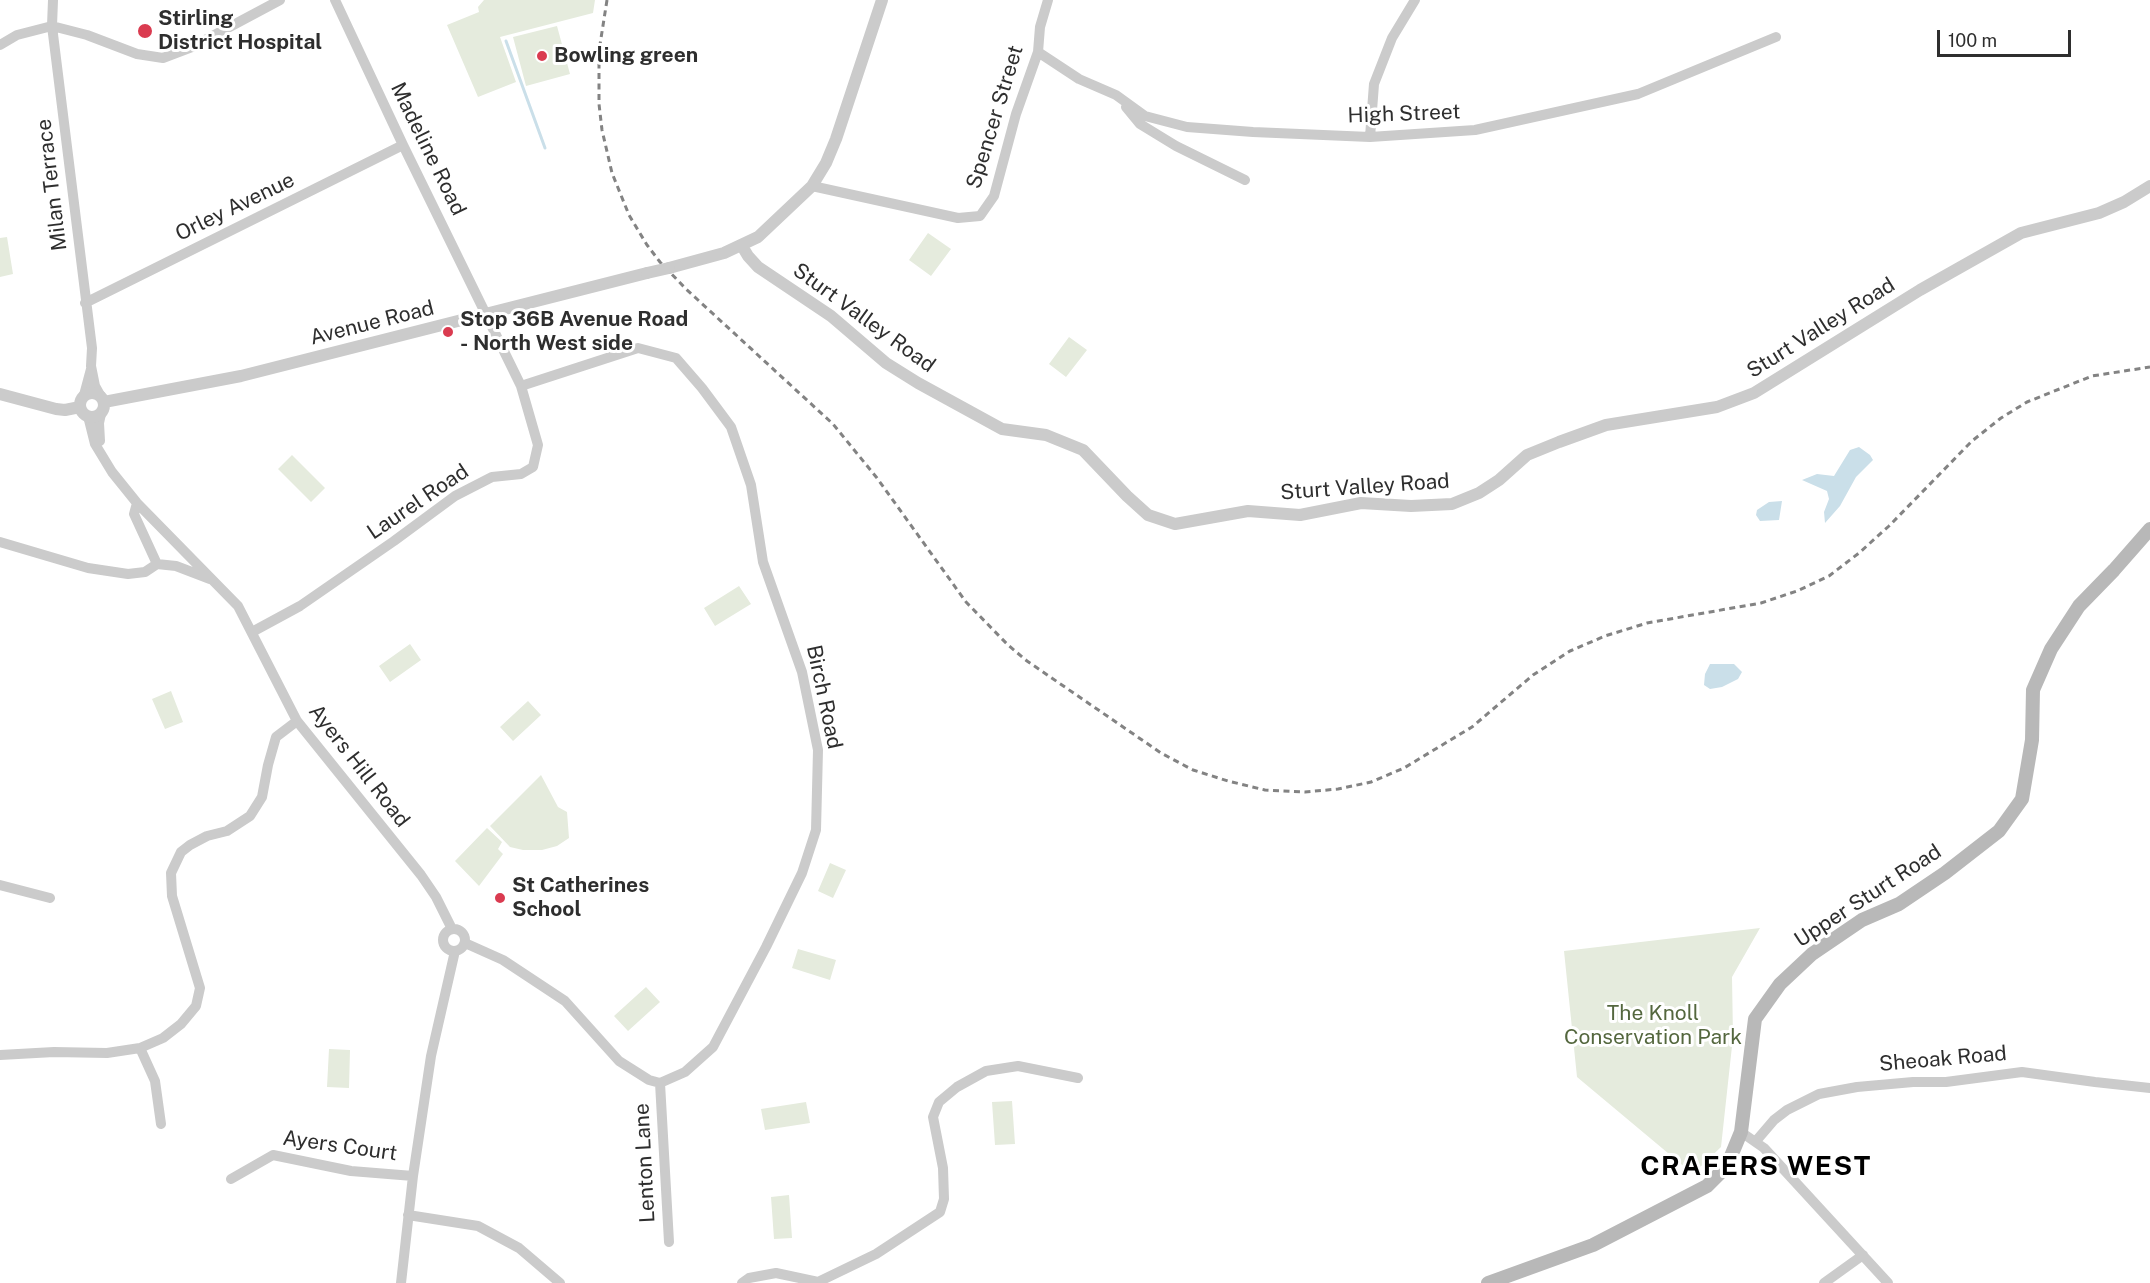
<!DOCTYPE html>
<html>
<head>
<meta charset="utf-8">
<style>
  body { margin:0 }
  #map { position:relative; width:2150px; height:1283px; overflow:hidden; background:#fff; font-family:"Public Sans",sans-serif }
  canvas { display:block }
  .scale { position:absolute; left:1937px; top:30px; width:134px; height:27px; box-sizing:border-box; border:3px solid #2e2e2e; border-top:0; padding-left:8px; font-size:18px; line-height:21px; white-space:nowrap; color:#2e2e2e; -webkit-text-stroke:4px #fff; paint-order:stroke }
</style>
</head>
<body>
<div id="map">
<canvas width="2150" height="1283"></canvas>
<div class="scale">100 m</div>
</div>
<script>
const context = document.querySelector('canvas').getContext('2d');
context.lineJoin = 'round';
function paint(path, color) { context.fillStyle = color; context.fill(path, 'evenodd'); }
const poly = rows => new Path2D(rows.map(r => 'M' + r).join(''));
function trace(path, color, width, dash) { context.strokeStyle = color; context.lineWidth = width; context.lineCap = dash ? 'butt' : 'round'; context.setLineDash(dash || []); context.stroke(path); }
function drawText(font, color, halo, rows, align = 'center') {
  context.font = font + ' "Public Sans",sans-serif'; context.lineWidth = 6; context.setLineDash([]); context.textBaseline = 'middle'; context.strokeStyle = halo; context.fillStyle = color; for (const [text, x, y, turn = 0] of rows) {
    context.save(); context.translate(x, y); context.rotate((+turn || 0) * Math.PI / 180); context.textAlign = isNaN(turn) ? turn : align; if (halo) context.strokeText(text, 0, 0); context.fillText(text, 0, 0); context.restore();
  }
}
paint(poly([
  [484,0,595,0,593,13,500,37,516,82,478,97,447,25,479,12,478,7],
  [557,26,570,74,526,86,513,37],
  [928,233,951,249,931,276,909,260],
  [7,237,13,274,0,277,0,238],
  [1069,337,1087,350,1066,377,1049,364],
  [292,455,325,488,311,502,278,469],
  [739,586,751,604,715,626,704,608],
  [410,644,421,660,390,682,379,666],
  [171,691,183,722,165,729,152,699],
  [528,701,541,715,513,741,500,727],
  [541,775,558,807,567,812,569,838,557,846,542,850,523,850,510,847,490,826],
  [487,828,502,842,498,849,503,854,479,886,455,861],
  [830,863,846,870,833,898,818,891],
  [1760,928,1732,977,1733,1037,1721,1147,1693,1174,1577,1077,1564,951],
  [798,949,836,960,830,980,792,968],
  [646,987,660,1002,628,1031,614,1016],
  [329,1049,350,1050,349,1088,327,1087],
  [1012,1101,1015,1144,995,1145,992,1102],
  [806,1102,810,1123,765,1130,761,1109],
  [789,1195,792,1238,774,1239,771,1197]
]), '#e5ebdd');
paint(poly([
  [1859,447,1870,455,1873,460,1856,477,1840,506,1825,523,1824,512,1829,499,1827,491,1802,480,1817,474,1834,476,1850,450],
  [1782,501,1779,520,1760,521,1756,515,1757,510,1769,502],
  [1710,664,1734,664,1742,672,1738,679,1722,687,1710,689,1704,685,1705,674]
]), '#cadfe9');
trace(poly([
  [506,41,545,148]
]), '#cadfe9', 3);
trace(poly([
  [53,0,52,26,92,348,91,366,95,386,100,395],
  [0,45,17,35,52,26,87,35,137,54,163,58,192,47,280,0],
  [1038,52,1079,79,1116,95,1145,116,1187,127,1253,132,1370,137,1475,130,1638,94,1776,37],
  [1126,107,1140,124,1176,146,1245,180],
  [1370,137,1374,84,1392,38,1415,0],
  [812,186,958,218,980,216,994,196,1016,114,1038,52,1040,27,1048,0],
  [85,303,403,145],
  [84,395,91,369],
  [88,416,95,444,112,472,137,503,238,606,297,721,421,875,436,897,452,929],
  [100,441,99,423,101,414],
  [0,542,88,568,128,574,145,572,157,564,134,514,137,503],
  [157,564,176,566,210,579],
  [252,632,300,606,394,541,455,496,492,477,521,474,533,467,538,445,521,386,403,145,335,0],
  [0,885,50,898],
  '443 940a11 11 0 1 1 22 0a11 11 0 1 1-22 0Z',
  [465,943,503,960,565,1001,619,1061,649,1080,660,1083,685,1072,713,1047,766,947,802,873,816,830,818,750,802,672,763,562,751,485,731,427,702,388,676,358,638,348,521,386],
  [0,1055,54,1052,107,1053,140,1048],
  [660,1083,669,1242],
  [161,1124,155,1081,140,1048,163,1038,181,1024,196,1006,200,988,172,896,171,873,181,852,190,845,207,836,227,831,250,816,262,797,268,765,276,737,297,721],
  [1741,1132,1764,1148,1888,1283],
  [1756,1141,1774,1120,1787,1110,1819,1094,1857,1087,1913,1082,1946,1082,2022,1072,2095,1082,2150,1088],
  [231,1179,273,1155,351,1171,413,1176],
  [408,1215,478,1226,519,1248,560,1283],
  [401,1283,413,1176,431,1056,455,951],
  [742,1283,749,1278,776,1273,818,1282,876,1254,940,1212,944,1199,943,1168,933,1117,939,1102,957,1087,986,1071,1018,1066,1078,1078],
  [1824,1283,1863,1255]
]), '#cbcbcb', 10);
trace(poly([
  [742,246,748,256,758,267,831,316,886,363,918,383,1002,429,1046,435,1083,450,1127,496,1148,515,1175,524,1248,511,1300,515,1361,503,1411,506,1452,504,1479,493,1499,480,1527,455,1559,442,1606,425,1717,407,1754,393,1920,290,2021,233,2099,213,2124,202,2150,186],
  [669,268,724,253,758,237,812,186,826,163,836,139,882,0],
  '80 405a12 12 0 1 1 24 0a12 12 0 1 1-24 0Z',
  [0,394,56,409,65,410,80,407],
  [104,402,241,376,647,273]
]), '#cbcbcb', 12);
trace(poly([
  [1488,1283,1593,1245,1707,1186,1727,1166,1741,1132,1755,1019,1780,984,1812,954,1862,920,1899,904,1945,873,1999,831,2022,799,2032,740,2033,690,2051,649,2079,606,2114,570,2150,529]
]), '#b8b8b8', 14);
trace(poly([
  [607,0,599,51,599,104,602,130,612,173,629,215,647,245,660,262,686,289,833,424,877,478,966,602,1008,645,1027,661,1161,753,1193,770,1228,781,1265,790,1305,792,1338,789,1371,782,1404,768,1472,727,1533,675,1570,651,1605,636,1647,623,1761,603,1797,591,1829,576,1859,553,1889,526,1972,441,2001,418,2027,402,2092,376,2150,367]
]), '#838383', 3, [6, 4.5]);
trace(poly([
  [647,273,669,268]
]), '#cbcbcb', 12);
for (const [x, y, r, color] of [
  [145,31,8,"#da3b50"],
  [542,56,6,"#da3b50"],
  [448,332,6,"#da3b50"],
  [500,898,6,"#da3b50"]
]) { const dot = new Path2D(); dot.arc(x, y, r, 0, 2 * Math.PI); context.fillStyle = color; context.fill(dot); trace(dot, '#fff', 2); }
drawText('bold 21px', '#2e2e2e', '#fff', [
  ["Stirling",158,19],
  ["District Hospital",158,43],
  ["Bowling green",554,56],
  ["Stop 36B Avenue Road",460,320],
  ["- North West side",460,344],
  ["St Catherines",512,886],
  ["School",512,910]
], 'left');
drawText('21px', '#2e2e2e', '#fff', [
  ["High Street",1404,114,-2],
  ["Spencer Street",995,117,-73],
  ["Madeline Road",428,149,64],
  ["Milan Terrace",52,185,-97],
  ["Orley Avenue",235,207,-26],
  ["Sturt Valley Road",864,318,36],
  ["Avenue Road",372,323,-14],
  ["Sturt Valley Road",1821,328,-32],
  ["Sturt Valley Road",1365,487,-4],
  ["Laurel Road",418,502,-34],
  ["Birch Road",824,697,78],
  ["Ayers Hill Road",359,766,52],
  ["Upper Sturt Road",1868,896,-33],
  ["Sheoak Road",1943,1059,-5],
  ["Ayers Court",340,1146,8],
  ["Lenton Lane",645,1163,-93]
]);
drawText('21px', '#54673e', '#fff', [
  ["The Knoll",1653,1014],
  ["Conservation Park",1653,1038]
]);
context.letterSpacing = '1.5px';
drawText('bold 27px', '#000', '#fff', [
  ["CRAFERS WEST",1756,1167]
]);
context.letterSpacing = '0px';
</script>
</body>
</html>
